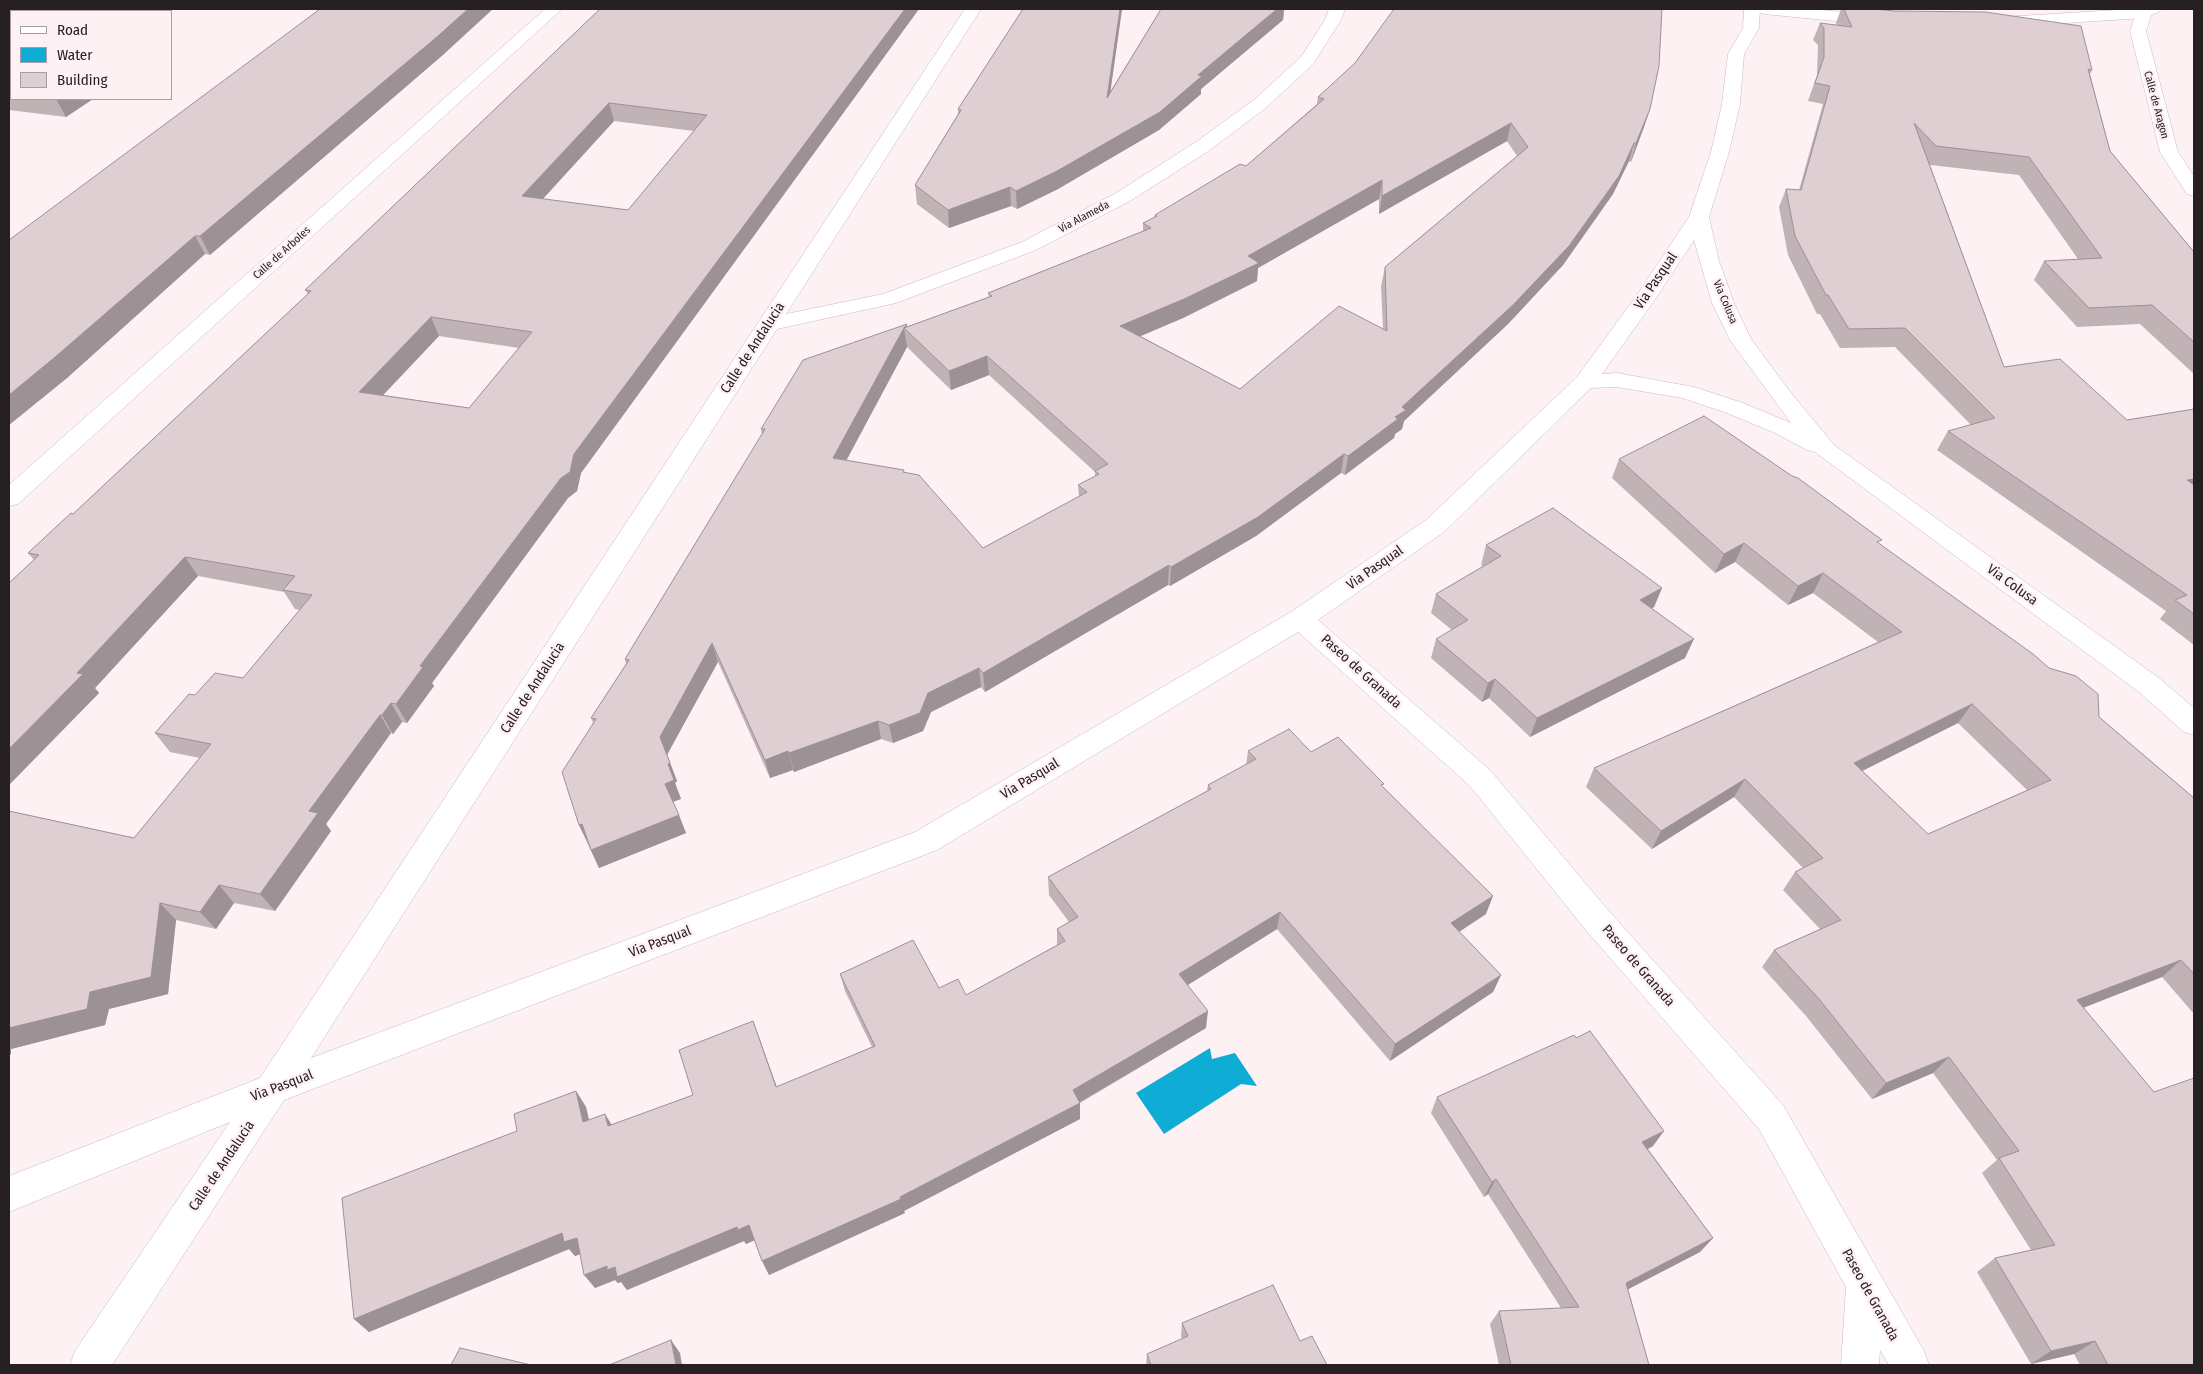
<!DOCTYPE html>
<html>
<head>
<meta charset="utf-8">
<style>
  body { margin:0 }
  #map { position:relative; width:2203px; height:1374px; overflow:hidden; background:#fef1f4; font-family:"Fira Sans Condensed",sans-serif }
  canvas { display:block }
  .frame { position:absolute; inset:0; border:10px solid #262022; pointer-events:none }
  .legend { position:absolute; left:10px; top:10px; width:162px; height:90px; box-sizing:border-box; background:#fef1f4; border:1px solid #a89da0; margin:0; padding:6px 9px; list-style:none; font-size:15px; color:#262022 }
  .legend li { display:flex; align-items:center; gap:10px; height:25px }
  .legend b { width:25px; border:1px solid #a89da0 }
</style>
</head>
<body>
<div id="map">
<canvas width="2203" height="1374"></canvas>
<div class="frame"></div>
<ul class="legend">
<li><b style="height:6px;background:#fff"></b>Road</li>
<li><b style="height:14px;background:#0facd5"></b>Water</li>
<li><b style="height:14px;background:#dfcfd3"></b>Building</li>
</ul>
</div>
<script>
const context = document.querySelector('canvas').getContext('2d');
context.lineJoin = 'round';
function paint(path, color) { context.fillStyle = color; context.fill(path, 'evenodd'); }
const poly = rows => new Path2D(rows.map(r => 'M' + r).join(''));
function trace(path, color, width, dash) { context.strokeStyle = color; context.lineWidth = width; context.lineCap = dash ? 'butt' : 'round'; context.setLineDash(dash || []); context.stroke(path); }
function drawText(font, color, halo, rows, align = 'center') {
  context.font = font + ' "Fira Sans Condensed",sans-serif'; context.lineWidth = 5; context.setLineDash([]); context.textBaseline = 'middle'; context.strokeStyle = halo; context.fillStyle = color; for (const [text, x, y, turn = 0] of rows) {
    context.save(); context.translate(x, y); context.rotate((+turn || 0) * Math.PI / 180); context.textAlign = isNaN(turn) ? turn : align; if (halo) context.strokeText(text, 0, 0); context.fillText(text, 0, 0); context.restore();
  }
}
paint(poly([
  [1210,1048,1212,1059,1235,1053,1257,1086,1241,1084,1164,1134,1136,1093]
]), '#0facd5');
const street = poly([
  [545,9,562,9,18,504,9,506,9,485,545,9],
  [965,9,981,9,786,314,883,294,1022,242,1116,193,1196,142,1255,99,1301,57,1325,20,1329,9,1345,9,1341,20,1313,64,1267,107,1210,150,1130,201,1036,250,896,303,777,329,311,1058,915,832,1291,612,1426,520,1577,377,1637,295,1689,217,1711,152,1722,104,1728,54,1743,28,1744,9,1760,9,1759,28,1744,54,1740,104,1729,152,1709,217,1719,261,1734,303,1751,339,1791,393,1834,445,2159,678,2194,708,2194,735,2184,732,2139,692,1815,452,1807,450,1775,433,1727,413,1682,398,1617,387,1591,388,1444,532,1318,620,1490,770,1607,909,1783,1105,1924,1351,1929,1365,1889,1365,1880,1350,1879,1365,1841,1365,1846,1287,1759,1129,1585,929,1470,786,1298,632,937,850,284,1100,112,1365,70,1365,75,1351,230,1122,9,1212,9,1176,260,1078,965,9],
  [1694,240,1712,303,1730,340,1791,423,1743,403,1694,387,1617,373,1602,374,1656,298,1694,240],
  [2142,9,2150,10,2152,13,2146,31,2178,152,2194,176,2194,196,2187,194,2160,152,2130,31,2136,13,2142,9]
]);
const secondary = poly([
  [1756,9,1811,9,1876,15,1882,17,1884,20,1882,23,1876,25,1764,14,1758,12,1756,9],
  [2134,9,2161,9,2159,12,2144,18,2003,27,1997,25,1995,22,1997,19,2003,17,2134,9]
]);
trace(street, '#c8b8bc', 1);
trace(secondary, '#c8b8bc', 1);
paint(street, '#fff');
paint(secondary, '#fff');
paint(poly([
  [9,9,103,9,99,11,11,11,11,99,93,99,66,117,9,110],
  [600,9,919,9,581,473,577,491,568,498,432,683,434,686,407,723,402,722,393,734,391,733,326,824,331,831,275,911,234,903,216,929,176,920,168,994,109,1009,105,1025,11,1049,11,1054,9,1055,9,811,134,838,200,758,170,752,155,733,195,695,243,678,300,610,295,609,284,592,198,576,95,688,99,693,9,785,9,583,34,560,28,553,73,514,308,294,305,290],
  [614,121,694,131,628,210,543,199],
  [439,336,519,348,469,408,383,395],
  [1023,9,1122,9,1110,92,1161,9,1284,9,1283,20,1201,89,1201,94,1159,130,1058,189,1017,209,1011,206,949,228,917,204,915,185,958,114,958,109],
  [1841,9,1875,9,2092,70,2090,74,2110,151,2194,252,2194,374,2140,324,2077,327,2034,280,2044,261,2078,259,2019,175,1930,165,2004,367,2127,420,2194,409,2194,645,2160,619,2166,611,1937,450,1948,431,1971,425,1895,347,1840,348,1820,314,1817,314,1788,255,1779,207,1786,189,1799,190,1823,104,1808,101,1817,75,1818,45,1813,40,1820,23,1837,25,1836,23],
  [444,54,210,255,205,254,67,378,9,425,9,240],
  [1318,97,1650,109,1644,127,1631,162,1629,161,1613,194,1563,265,1508,324,1404,421,1402,429,1395,434,1394,438,1345,475,1341,473,1256,536,1170,586,1168,585,985,692,981,687,931,712,923,731,893,743,881,739,794,772,793,770,770,778,718,662,667,754,677,781,675,783,681,799,673,802,686,833,599,868,579,825,593,722,591,718,626,664,625,659,762,435,761,429,907,324,907,327,989,297,988,293,1143,231,1143,223,1154,218,1155,215,1246,166,1317,104],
  [1507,141,1517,156,1385,267,1381,286,1383,329,1240,389,1140,336,1183,318,1257,281,1258,268,1379,199,1379,214],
  [907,347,951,390,989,375,1095,472,1095,477,1078,485,1079,497,983,548,905,472,846,460],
  [1619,459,1880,544,2099,717,2194,798,2194,1014,2162,977,2084,1007,2194,1365,2080,1365,2074,1354,2031,1364,1977,1272,1995,1258,2031,1250,1982,1173,1997,1160,1933,1073,1872,1099,1806,1016,1762,967,1774,950,1820,929,1783,890,1795,872,1803,868,1734,797,1652,849,1586,787,1594,768,1878,642,1813,593,1788,605,1735,562,1715,573,1612,478],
  [1958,723,2027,790,1928,834,1862,771],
  [1486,545,1662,588,1654,607,1652,608,1685,658,1530,737,1489,698,1482,702,1431,658,1436,639,1452,630,1431,613,1436,594,1483,566,1481,565],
  [1248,751,1311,752,1383,787,1486,914,1459,932,1501,975,1493,992,1390,1061,1277,929,1188,985,1206,1028,1080,1103,1080,1119,904,1211,905,1213,769,1275,755,1240,746,1244,744,1241,627,1290,621,1282,618,1283,615,1280,595,1288,580,1254,575,1256,569,1249,369,1332,354,1319,517,1131,576,1091,586,1107,589,1120,612,1125,693,1095,753,1021,777,1087,872,1047,845,991,840,974,939,988,966,995,1057,945,1057,929,1069,922,1049,895,1048,877,1207,791,1208,785,1246,765],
  [1437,1097,1653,1146,1648,1149,1713,1238,1700,1252,1628,1289,1649,1365,1499,1365,1490,1324,1499,1311,1561,1308,1488,1194,1484,1197,1431,1113],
  [1182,1323,1300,1341,1327,1365,1146,1365,1147,1354,1182,1339,1181,1336]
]), '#c0b2b5');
paint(poly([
  [65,9,103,9,99,11,60,11],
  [468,9,493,9,444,54,210,255,200,236],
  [905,9,919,9,581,473,577,491,568,498,432,683,434,686,407,723,396,704,420,666,574,454],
  [1120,9,1122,9,1107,116,1107,98],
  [1277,9,1284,9,1283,20,1201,89,1201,94,1159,130,1058,189,1017,209,1016,191,1198,75],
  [56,99,93,99,66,117],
  [609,103,614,121,528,215,522,196],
  [1650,109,1644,127,1631,162,1636,143],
  [1511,123,1507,141,1379,214,1382,196],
  [1634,143,1629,161,1613,194,1563,265,1508,324,1404,421,1402,429,1395,434,1394,438,1345,475,1348,456,1402,407],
  [1382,180,1379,199,1258,268,1257,281,1183,318,1120,345,1120,326,1248,256],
  [1010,187,1011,206,949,228,948,210],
  [195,236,205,254,67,378,9,425,9,395],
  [431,317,439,336,368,411,359,392],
  [904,328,907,347,837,478,833,458],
  [987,356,989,375,951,390,949,371],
  [1344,454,1341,473,1256,536,1170,586,1171,567],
  [2194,479,2194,496,2187,480],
  [1744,543,1735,562,1715,573,1724,554],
  [185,557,198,576,95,688,99,693,9,785,9,749,77,673],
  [1169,565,1168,585,985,692,983,673],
  [1823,573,1813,593,1788,605,1798,586],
  [1662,588,1654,607,1632,619,1640,600],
  [1694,639,1685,658,1530,737,1537,718],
  [712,643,718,662,667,755,660,737],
  [979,668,981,687,931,712,923,731,893,743,889,725,928,693],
  [1495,679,1489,698,1482,702,1488,683],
  [391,703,402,722,393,734,382,715],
  [1972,704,1958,723,1842,781,1854,763],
  [380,715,391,733,326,824,331,831,275,911,260,894,309,811],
  [878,721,881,739,794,772,789,753],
  [788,751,793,770,770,778,765,760],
  [670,763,677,781,675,783,681,799,672,802,665,784,668,764],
  [1745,779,1734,797,1652,849,1661,831],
  [679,815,686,833,599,868,591,850],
  [582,824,588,843,579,825],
  [219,885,234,903,216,929,200,912],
  [1493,896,1486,914,1445,941,1451,923],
  [160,903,176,920,168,994,109,1009,105,1025,11,1049,11,1054,9,1055,9,1028,90,992],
  [1280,912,1277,929,1178,991,1179,974],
  [2181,960,2162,977,2060,1017,2077,1000],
  [1501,975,1493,992,1390,1061,1395,1044],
  [1208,1011,1206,1028,1073,1106,1073,1090],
  [753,1021,759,1037,782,1103,776,1087],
  [1949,1057,1933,1073,1872,1099,1886,1083],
  [576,1091,586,1107,593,1138,583,1122],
  [1080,1103,1080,1119,904,1211,905,1213,769,1275,762,1261,900,1197],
  [605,1114,615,1130,608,1126],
  [1664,1131,1653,1146,1632,1157,1642,1142],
  [1496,1179,1488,1194,1484,1197,1492,1182],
  [749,1225,757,1239,746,1244,744,1241,627,1290,621,1282,618,1283,615,1280,595,1288,584,1275,607,1266,615,1267,737,1227],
  [562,1233,577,1238,587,1252,575,1256,569,1249,369,1332,354,1319],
  [1713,1238,1700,1252,1615,1296,1626,1283],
  [671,1340,680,1353,682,1365,676,1365],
  [2095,1341,2074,1354,2031,1364,2051,1351]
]), '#9c9194');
const building = poly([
  [9,9,65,9,60,11,11,11,11,93,9,93,9,9],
  [320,9,468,9,438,36,200,236,195,236,54,358,9,395,9,240,320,9],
  [600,9,905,9,574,454,570,472,561,478,420,666,423,667,396,704,391,703,382,715,380,715,309,811,318,813,260,894,219,885,200,912,160,903,151,977,90,992,87,1009,9,1028,9,811,134,838,211,744,155,733,189,694,195,695,215,673,243,678,312,595,283,590,295,576,185,557,77,673,83,674,9,749,9,583,39,555,28,553,71,513,73,514,311,291,305,290,600,9],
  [609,103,707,115,628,210,522,196,609,103],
  [431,317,532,332,469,408,359,392,431,317],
  [1023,9,1120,9,1107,98,1161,9,1277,9,1198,75,1202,76,1160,112,1057,171,1016,191,1010,187,948,210,915,185,961,110,958,109,1023,9],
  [1394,9,1662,9,1659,66,1650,109,1636,143,1634,143,1619,176,1569,246,1513,305,1402,407,1406,410,1395,417,1398,419,1348,456,1344,454,1258,517,1171,567,1169,565,983,673,979,668,928,693,920,713,889,725,878,721,789,753,788,751,765,760,712,643,660,737,670,763,668,764,674,780,665,784,679,815,591,850,582,824,579,825,562,772,596,719,591,718,629,660,625,659,765,429,761,429,803,360,907,324,904,328,992,296,988,293,1151,228,1143,223,1157,216,1155,215,1240,164,1246,166,1324,99,1318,97,1355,63,1394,9],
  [1511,123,1528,147,1385,267,1387,331,1339,306,1240,389,1120,326,1184,299,1259,263,1248,256,1382,180,1382,196,1511,123],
  [904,328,949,371,987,356,1108,464,1095,471,1099,474,1078,485,1087,492,983,548,919,475,903,472,904,470,833,458,904,328],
  [1844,9,1875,9,1894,11,1985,12,2081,26,2092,70,2088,69,2110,151,2194,252,2194,342,2152,305,2089,308,2044,261,2102,258,2029,157,1936,146,1914,123,2004,367,2060,359,2127,420,2194,409,2194,479,2187,480,2194,485,2194,614,2175,600,2187,595,1948,431,1995,418,1905,328,1849,329,1828,295,1826,295,1795,236,1786,189,1801,190,1830,86,1815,83,1824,57,1824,28,1820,23,1852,27,1844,9],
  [1704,416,1792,476,1798,478,1882,540,1877,542,2033,654,2049,668,2076,676,2098,694,2099,717,2194,798,2194,974,2181,960,2077,1000,2154,1092,2194,1078,2194,1365,2108,1365,2095,1341,2051,1351,1995,1258,2055,1245,1999,1158,2019,1151,1949,1057,1886,1083,1819,999,1774,950,1841,920,1795,872,1823,858,1745,779,1661,831,1594,768,1902,632,1823,573,1798,586,1744,543,1724,554,1619,459,1704,416],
  [1972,704,2051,780,1928,834,1854,763,1972,704],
  [1553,508,1662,588,1640,600,1694,639,1537,718,1495,679,1488,683,1436,639,1468,620,1436,594,1501,556,1486,545,1553,508],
  [1289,729,1311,752,1338,737,1384,784,1381,785,1493,896,1451,923,1501,975,1395,1044,1280,912,1179,974,1208,1011,1073,1090,1080,1103,900,1197,901,1199,762,1261,749,1225,738,1230,737,1227,617,1277,615,1267,607,1270,607,1266,584,1275,577,1238,564,1242,562,1233,354,1319,342,1198,517,1131,514,1114,576,1091,583,1122,605,1114,608,1126,693,1095,679,1050,753,1021,776,1087,875,1046,840,974,913,940,939,988,958,979,966,995,1065,941,1057,929,1078,917,1048,877,1211,789,1208,785,1256,759,1248,751,1289,729],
  [1590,1031,1664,1131,1642,1142,1713,1238,1626,1283,1649,1365,1511,1365,1499,1311,1579,1307,1496,1179,1492,1182,1437,1097,1574,1035,1576,1038,1590,1031],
  [1273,1285,1300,1341,1312,1336,1327,1365,1151,1365,1147,1354,1188,1336,1182,1323,1273,1285],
  [671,1340,676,1365,609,1365,671,1340],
  [460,1348,531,1365,451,1365,460,1348]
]);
paint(building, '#dfcfd3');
trace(building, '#9c9194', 1);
drawText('11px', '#262022', '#fef1f4', [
  ["Calle de Aragon",2156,105,75],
  ["Via Alameda",1084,217,-28],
  ["Calle de Arboles",282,253,-42],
  ["Via Colusa",1725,302,67]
]);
drawText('14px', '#262022', '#fef1f4', [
  ["Via Pasqual",1656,281,-56],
  ["Calle de Andalucia",753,348,-57],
  ["Via Pasqual",1375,568,-35],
  ["Via Colusa",2012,585,36],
  ["Paseo de Granada",1361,672,42],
  ["Calle de Andalucia",533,688,-57],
  ["Via Pasqual",1030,779,-31],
  ["Via Pasqual",660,942,-21],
  ["Paseo de Granada",1638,966,49],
  ["Via Pasqual",282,1086,-21],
  ["Calle de Andalucia",222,1166,-56],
  ["Paseo de Granada",1870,1295,61]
]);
</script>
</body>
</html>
